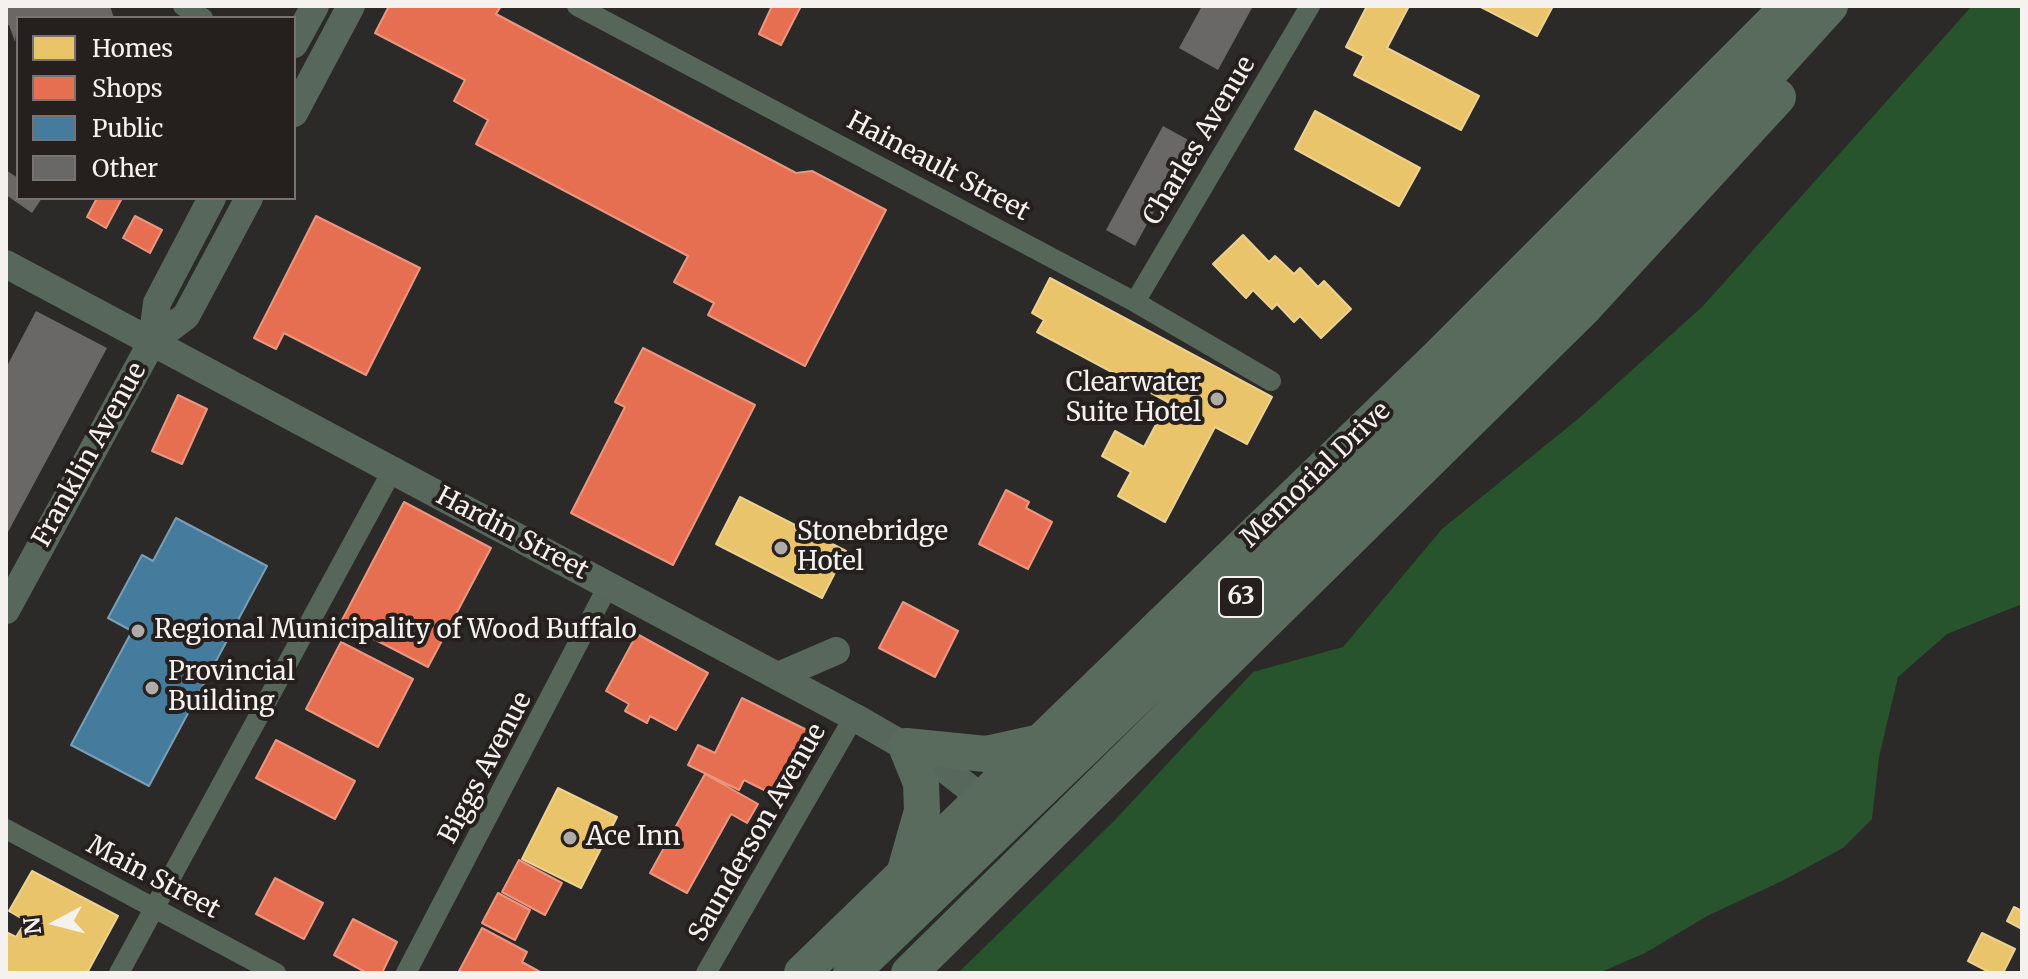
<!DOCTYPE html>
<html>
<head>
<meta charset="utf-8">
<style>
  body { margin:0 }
  #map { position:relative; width:2028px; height:979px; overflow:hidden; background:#2c2a28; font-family:Merriweather,serif }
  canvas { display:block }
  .frame { position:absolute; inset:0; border:8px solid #f4f1ef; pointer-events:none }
  .legend { position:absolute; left:16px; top:16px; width:280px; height:184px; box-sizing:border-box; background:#251f1d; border:2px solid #787371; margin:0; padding:10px 14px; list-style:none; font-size:24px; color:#f4f1ef }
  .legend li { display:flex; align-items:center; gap:16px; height:40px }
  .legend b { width:40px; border:2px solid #787371 }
  .north { position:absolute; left:16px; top:883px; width:80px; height:80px; -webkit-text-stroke:6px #251f1d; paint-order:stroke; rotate:263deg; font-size:22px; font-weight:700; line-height:32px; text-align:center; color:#f4f1ef }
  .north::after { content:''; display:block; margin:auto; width:28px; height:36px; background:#f4f1ef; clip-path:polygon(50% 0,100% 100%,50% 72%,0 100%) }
</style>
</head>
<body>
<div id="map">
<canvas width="2028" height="979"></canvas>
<div class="frame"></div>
<ul class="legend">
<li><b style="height:22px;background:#e9c46a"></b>Homes</li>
<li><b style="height:22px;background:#e76f51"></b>Shops</li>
<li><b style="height:22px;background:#457b9d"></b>Public</li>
<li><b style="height:22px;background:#6a6866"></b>Other</li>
</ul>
<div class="north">N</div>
</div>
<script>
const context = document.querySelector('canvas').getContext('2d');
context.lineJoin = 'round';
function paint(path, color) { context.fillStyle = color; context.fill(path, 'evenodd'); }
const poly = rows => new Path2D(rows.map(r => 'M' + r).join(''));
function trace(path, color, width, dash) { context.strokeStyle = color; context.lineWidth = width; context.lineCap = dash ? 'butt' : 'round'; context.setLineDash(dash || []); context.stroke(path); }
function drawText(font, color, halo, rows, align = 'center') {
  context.font = font + ' Merriweather,serif'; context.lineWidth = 8; context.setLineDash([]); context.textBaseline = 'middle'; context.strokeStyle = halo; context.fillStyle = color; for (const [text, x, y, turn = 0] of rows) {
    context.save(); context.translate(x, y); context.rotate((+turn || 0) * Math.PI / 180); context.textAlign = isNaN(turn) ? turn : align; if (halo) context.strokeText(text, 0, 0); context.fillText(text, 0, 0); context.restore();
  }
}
paint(poly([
  [1972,6,2022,6,2022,604,1947,634,1898,677,1879,757,1872,819,1843,848,1782,881,1707,916,1645,953,1599,973,958,973,1114,821,1253,672,1343,647,1442,529,1578,419,1703,306]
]), '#27542c');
const homes = poly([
  [1367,6,1409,6,1387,48,1479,96,1461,130,1354,75,1364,56,1346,47,1367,6],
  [1479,6,1553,6,1537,36,1479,6],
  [1315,111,1420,168,1399,206,1295,149,1315,111],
  [1243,235,1269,262,1275,256,1294,274,1300,268,1318,287,1324,281,1351,309,1321,338,1300,316,1294,322,1277,304,1272,309,1253,290,1246,298,1213,264,1243,235],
  [1050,278,1272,397,1247,444,1215,427,1165,522,1118,496,1131,472,1102,456,1115,431,1144,447,1168,402,1037,332,1044,320,1032,313,1050,278],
  [740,497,846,551,822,598,716,544,740,497],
  [558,788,617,817,581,888,522,859,558,788],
  [32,871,118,916,87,973,6,973,6,932,16,937,26,921,9,911,32,871],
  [2014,907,2022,911,2022,929,2007,921,2014,907],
  [1982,933,2015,949,2003,973,1991,973,1968,961,1982,933]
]);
paint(homes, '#e9c46a');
trace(homes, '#ecd292', 2);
const shops = poly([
  [389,6,501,6,496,14,796,173,812,171,886,210,805,366,708,315,714,303,674,282,688,256,476,144,488,120,454,101,465,80,375,33,389,6],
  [772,6,801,6,781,45,759,34,772,6],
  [97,198,122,198,106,228,87,217,97,198],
  [135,216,162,230,150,253,123,238,135,216],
  [316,216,420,268,366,375,284,333,276,349,254,338,316,216],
  [643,348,755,405,673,565,571,513,625,407,615,402,643,348],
  [178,395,207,409,182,464,152,451,178,395],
  [1006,490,1029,502,1026,508,1052,522,1028,569,979,544,1006,490],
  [404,502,491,548,428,667,341,622,404,502],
  [903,602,958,631,935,677,879,648,903,602],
  [637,634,708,673,676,730,650,716,647,723,625,711,629,704,606,691,637,634],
  [341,642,413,679,378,747,306,709,341,642],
  [742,698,813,733,780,798,744,780,739,790,688,765,698,745,715,753,742,698],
  [276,740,355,781,335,819,256,778,276,740],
  [705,774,758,804,747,823,731,814,687,893,650,873,705,774],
  [519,860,562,883,545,915,502,892,519,860],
  [275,878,323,903,304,939,256,914,275,878],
  [498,893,530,910,515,940,482,923,498,893],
  [353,919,397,942,382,973,367,973,334,955,353,919],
  [482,928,527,952,522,962,542,973,458,973,482,928]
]);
paint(shops, '#e76f51');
trace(shops, '#eb9680', 2);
const public = poly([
  [176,518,267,566,149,786,71,745,132,631,108,618,142,555,153,561,176,518]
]);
paint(public, '#457b9d');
trace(public, '#7a9eb6', 2);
paint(poly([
  [6,6,110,6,114,18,18,18,15,42,9,25,6,26],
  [1202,6,1253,6,1218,70,1179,48],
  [1163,126,1192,142,1135,246,1106,230],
  [6,170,18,178,18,198,42,198,32,213,6,195],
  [36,311,107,348,8,532,6,368]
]), '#6a6866');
trace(poly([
  [183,6,203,18],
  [577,6,1135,302,1271,381],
  [1135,302,1310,6],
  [6,829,276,973],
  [119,973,392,471],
  [406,973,608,586],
  [706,973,854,717]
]), '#566659', 20);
trace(poly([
  [294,44,315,6],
  [294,113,351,6],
  [6,264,854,717,946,770,996,809],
  [152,342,186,316,249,198],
  [6,610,152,342,157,303,212,198],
  [778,676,836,651]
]), '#57675b', 28);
trace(poly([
  [906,746,986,754,1040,742],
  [905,871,922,811,921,783,906,746],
  [802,973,1436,359,1789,6],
  [851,973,1227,611,1750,94,1830,6],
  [909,973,1582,310,1778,97]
]), '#596b5d', 36);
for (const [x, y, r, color] of [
  [1217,399,8,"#aeaba9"],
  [781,548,8,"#aeaba9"],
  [138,631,8,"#aeaba9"],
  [152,688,8,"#aeaba9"],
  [570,838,8,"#aeaba9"]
]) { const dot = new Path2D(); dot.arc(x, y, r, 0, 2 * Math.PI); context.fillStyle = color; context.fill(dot); trace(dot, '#251f1d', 3); }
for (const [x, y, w] of [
  [1241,597,44]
]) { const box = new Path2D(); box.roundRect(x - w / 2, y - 20, w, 40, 6); context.fillStyle = '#251f1d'; context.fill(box); trace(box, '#f4f1ef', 2); }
drawText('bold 24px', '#f4f1ef', null, [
  ["63",1241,597]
]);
drawText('26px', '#f4f1ef', '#251f1d', [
  ["Charles Avenue",1200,141,-59],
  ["Haineault Street",938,167,28],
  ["Franklin Avenue",90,455,-61],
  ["Memorial Drive",1316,475,-44],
  ["Hardin Street",512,534,28],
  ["Biggs Avenue",486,768,-62],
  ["Saunderson Avenue",758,833,-60],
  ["Main Street",153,878,28]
]);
drawText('26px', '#f4f1ef', '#251f1d', [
  ["Clearwater",1201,384,"right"],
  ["Suite Hotel",1201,414,"right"],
  ["Stonebridge",797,533],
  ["Hotel",797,563],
  ["Regional Municipality of Wood Buffalo",154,631],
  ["Provincial",168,673],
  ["Building",168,703],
  ["Ace Inn",586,838]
], 'left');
</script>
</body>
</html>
